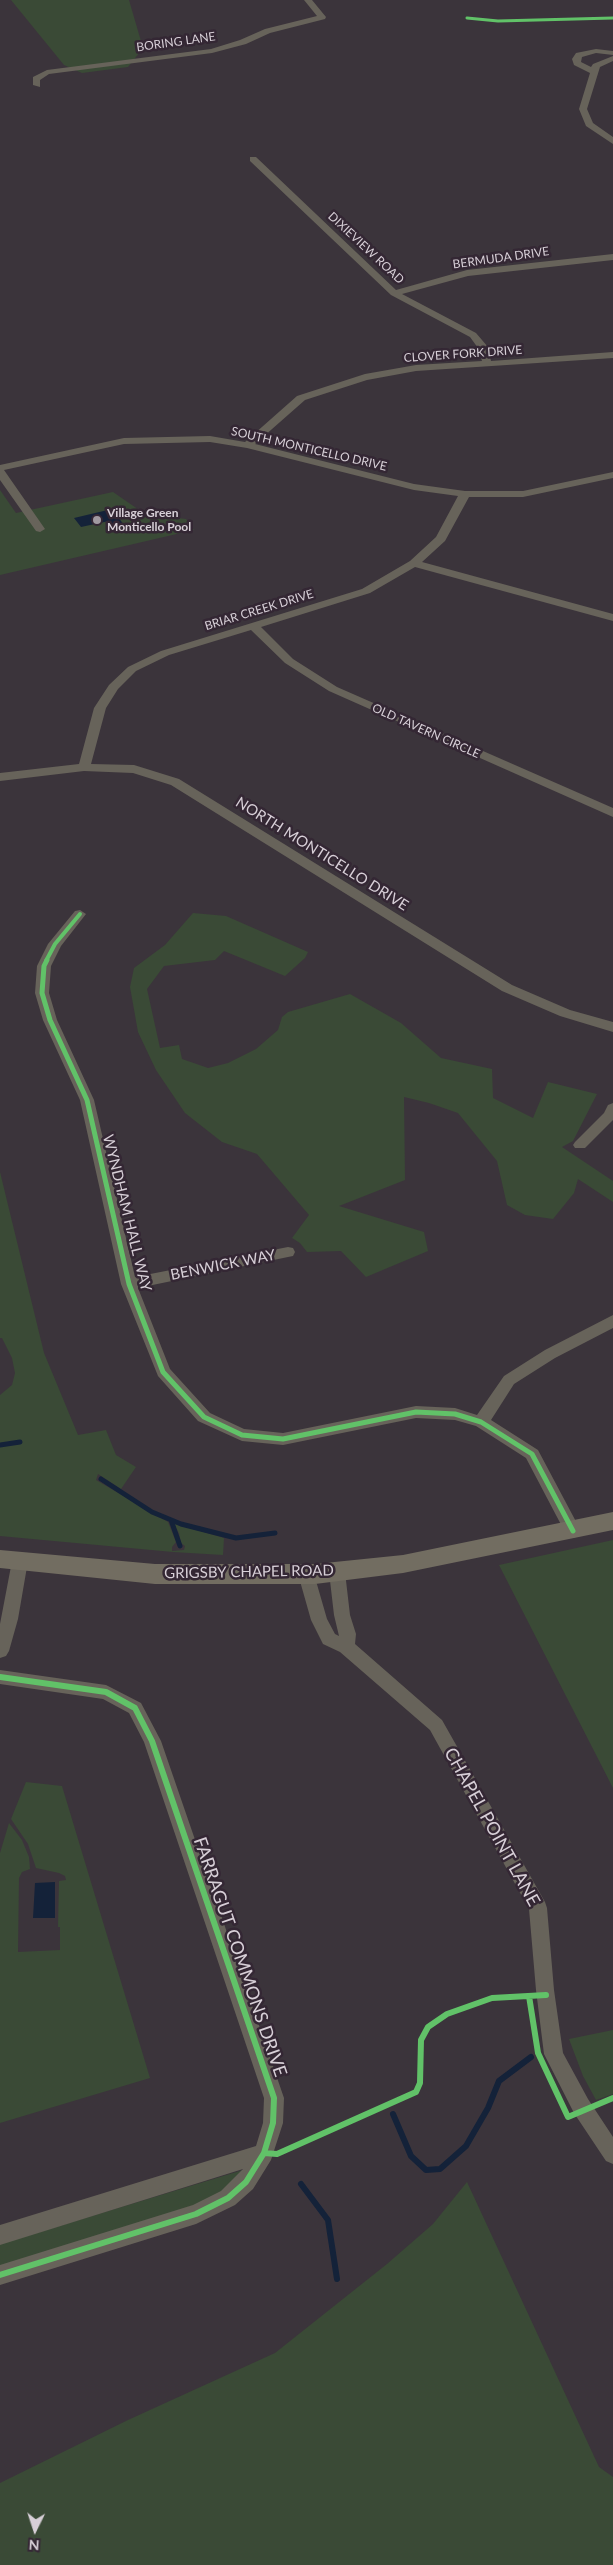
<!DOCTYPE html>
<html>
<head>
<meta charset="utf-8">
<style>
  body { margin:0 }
  #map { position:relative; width:613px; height:2565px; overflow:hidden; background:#3b343b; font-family:Lato,sans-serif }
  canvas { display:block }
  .north { position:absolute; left:10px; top:2505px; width:50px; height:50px; -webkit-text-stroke:4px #342734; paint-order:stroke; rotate:184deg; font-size:14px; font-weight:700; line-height:20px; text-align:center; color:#d7cfd7 }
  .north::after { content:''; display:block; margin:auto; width:18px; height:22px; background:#d7cfd7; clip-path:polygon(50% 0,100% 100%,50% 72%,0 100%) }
</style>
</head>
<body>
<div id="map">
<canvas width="613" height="2565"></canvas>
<div class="north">N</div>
</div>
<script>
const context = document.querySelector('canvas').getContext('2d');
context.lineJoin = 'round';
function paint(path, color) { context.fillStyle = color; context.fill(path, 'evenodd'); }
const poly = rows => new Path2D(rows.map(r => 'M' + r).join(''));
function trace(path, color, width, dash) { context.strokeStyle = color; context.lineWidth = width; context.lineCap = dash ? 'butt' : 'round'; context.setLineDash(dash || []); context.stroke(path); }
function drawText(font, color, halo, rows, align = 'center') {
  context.font = font + ' Lato,sans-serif'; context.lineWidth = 5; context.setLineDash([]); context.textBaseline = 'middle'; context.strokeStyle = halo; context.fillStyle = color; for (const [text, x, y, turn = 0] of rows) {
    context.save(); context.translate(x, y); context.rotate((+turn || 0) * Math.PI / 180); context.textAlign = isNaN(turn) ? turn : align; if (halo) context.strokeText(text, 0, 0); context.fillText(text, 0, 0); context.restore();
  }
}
paint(poly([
  [11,0,129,0,143,48,128,67,82,73,64,65],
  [0,490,16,513,113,492,145,514,186,519,194,530,0,575],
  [193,913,226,916,308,952,305,958,285,976,224,951,215,960,164,966,147,989,160,1048,179,1045,182,1059,208,1068,228,1063,256,1049,278,1030,282,1017,288,1012,350,994,401,1023,441,1058,492,1069,493,1098,533,1118,548,1082,597,1094,573,1141,562,1147,613,1181,613,1202,578,1179,574,1193,553,1219,525,1215,507,1205,497,1161,458,1113,429,1103,404,1097,405,1180,339,1206,424,1232,428,1251,366,1277,341,1251,307,1252,300,1243,292,1238,309,1215,257,1154,222,1142,185,1113,156,1070,138,1032,130,987,134,968,165,945],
  [0,1172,44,1353,78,1435,106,1430,116,1455,136,1467,121,1489,98,1474,96,1480,168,1522,176,1542,172,1547,172,1551,184,1550,185,1546,181,1543,179,1533,173,1523,224,1538,223,1555,173,1552,0,1536,0,1395,12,1385,15,1373,12,1358,2,1338,0,1338],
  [613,1540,613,1788,499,1565],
  [26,1782,62,1786,150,2078,0,2123,0,1853,9,1823,22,1840,29,1857,30,1869,22,1872,19,1878,18,1952,60,1950,60,1927,58,1927,59,1881,66,1880,65,1876,59,1873,36,1868,28,1844,11,1819],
  [613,2030,613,2094,596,2100,583,2076,569,2039],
  [243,2170,239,2181,202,2203,0,2266,0,2244],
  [467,2182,599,2467,613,2477,613,2565,0,2565,0,2483,128,2420,275,2353,387,2264,433,2224]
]), '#3a4a36');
paint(poly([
  [112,509,124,525,114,528,109,521,81,527,74,518],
  [55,1882,55,1918,33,1918,35,1883]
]), '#142239');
trace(poly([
  [0,1445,20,1442],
  [101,1479,152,1512,181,1524,236,1538,275,1533],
  [171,1520,180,1546]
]), '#142239', 5);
trace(poly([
  [393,2114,411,2156,426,2170,440,2169,466,2146,488,2108,499,2081,531,2057],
  [301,2184,328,2220,337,2279]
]), '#142239', 6);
paint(poly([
  [304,0,312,0,326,17,325,19,270,33,246,44,212,53,49,74,40,80,40,87,33,85,33,77,47,70,211,49,240,40,265,29,317,16,304,0],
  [596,49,613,51,613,55,596,53,582,57,581,62,591,67,593,64,613,56,613,61,600,67,587,109,593,123,613,137,613,144,586,126,579,109,590,73,574,65,572,59,576,53,596,49],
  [250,157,256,157,396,290,467,270,613,254,613,260,468,276,402,294,476,333,488,347,491,361,613,352,613,358,416,371,367,380,305,400,255,444,414,484,465,491,523,491,613,472,613,478,523,497,469,497,445,541,422,562,613,614,613,621,415,567,370,593,261,627,293,659,337,687,613,808,613,817,329,691,285,663,251,630,169,655,136,671,118,689,106,708,91,764,134,765,179,779,512,985,570,1010,613,1022,613,1032,560,1016,502,991,171,785,133,773,84,771,0,781,0,773,79,764,94,708,109,685,128,667,161,651,362,589,410,561,436,537,458,496,414,490,247,448,210,442,124,444,4,470,45,529,40,532,36,531,0,480,0,465,124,438,210,436,245,442,297,396,365,374,416,365,482,361,478,348,470,337,391,295,250,161,250,157],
  [80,910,86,914,61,946,51,966,49,993,57,1020,94,1100,135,1277,288,1247,293,1248,295,1252,293,1256,288,1257,138,1288,170,1369,210,1413,244,1429,283,1433,416,1406,455,1408,477,1415,504,1376,545,1350,613,1315,613,1328,555,1358,514,1384,491,1420,538,1450,581,1531,579,1536,573,1538,567,1536,526,1458,476,1426,455,1420,416,1418,283,1445,242,1441,198,1421,158,1376,121,1284,80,1100,43,1020,35,993,37,966,48,944,75,911,80,910],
  [613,1103,613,1120,585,1148,575,1148,573,1145,575,1142,604,1113,608,1105,613,1103],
  [20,1554,26,1556,28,1561,18,1619,9,1651,6,1656,0,1658,0,1624,12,1561,14,1556,20,1554],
  [337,1565,343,1567,345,1572,350,1615,356,1634,355,1644,442,1720,545,1902,547,1908,554,1990,563,2053,588,2099,613,2137,613,2164,606,2161,574,2113,544,2054,536,1990,529,1909,430,1730,340,1652,323,1644,311,1620,298,1574,300,1569,306,1567,312,1569,314,1574,327,1619,335,1634,339,1636,334,1615,329,1572,331,1567,337,1565],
  [0,1670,106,1685,141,1703,161,1741,284,2098,283,2123,271,2160,253,2189,235,2205,196,2224,0,2285,0,2265,193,2205,221,2191,243,2169,0,2245,0,2225,256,2146,263,2123,264,2098,144,1742,129,1713,103,1699,0,1684,0,1670]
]), '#67635a');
paint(poly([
  [613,1512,613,1530,403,1573,315,1584,155,1584,0,1568,0,1550,155,1564,315,1564,403,1555,613,1512]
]), '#726d61');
trace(poly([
  [467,18,498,21,613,18]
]), '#61c268', 3);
trace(poly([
  [46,961,55,944,80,914]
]), '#61c268', 4);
trace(poly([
  [47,960,44,966,42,993,50,1020,87,1100,129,1284,163,1372,204,1417,242,1435,283,1439,416,1412,455,1414,481,1422,532,1454,573,1531]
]), '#61c268', 5);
trace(poly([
  [0,1677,106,1692,135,1708,152,1741,274,2098,273,2123,264,2153,246,2182,228,2198,196,2214,0,2275],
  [529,1996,538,2053,568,2117,613,2098],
  [264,2153,277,2154,416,2092,420,2083,421,2040,428,2027,447,2014,492,1998,546,1995]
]), '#61c268', 6);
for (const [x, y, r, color] of [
  [97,520,5,"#a099a0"]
]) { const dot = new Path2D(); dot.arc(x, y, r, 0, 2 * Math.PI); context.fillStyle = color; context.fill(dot); trace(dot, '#342734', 2); }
drawText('12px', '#d7cfd7', '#342734', [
  ["BORING LANE",176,42,-8],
  ["DIXIEVIEW ROAD",366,248,43],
  ["BERMUDA DRIVE",501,258,-8],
  ["CLOVER FORK DRIVE",463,354,-4],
  ["SOUTH MONTICELLO DRIVE",309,449,13],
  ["BRIAR CREEK DRIVE",259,610,-17],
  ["OLD TAVERN CIRCLE",426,731,24]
]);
drawText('bold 12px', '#d7cfd7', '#342734', [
  ["Village Green",107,513],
  ["Monticello Pool",107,527]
], 'left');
drawText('15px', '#d7cfd7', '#342734', [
  ["NORTH MONTICELLO DRIVE",322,854,32],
  ["WYNDHAM HALL WAY",127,1213,76],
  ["BENWICK WAY",223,1265,-11],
  ["GRIGSBY CHAPEL ROAD",249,1572,-1]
]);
drawText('18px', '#d7cfd7', '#342734', [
  ["CHAPEL POINT LANE",492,1827,61],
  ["FARRAGUT COMMONS DRIVE",240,1957,71]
]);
</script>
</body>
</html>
